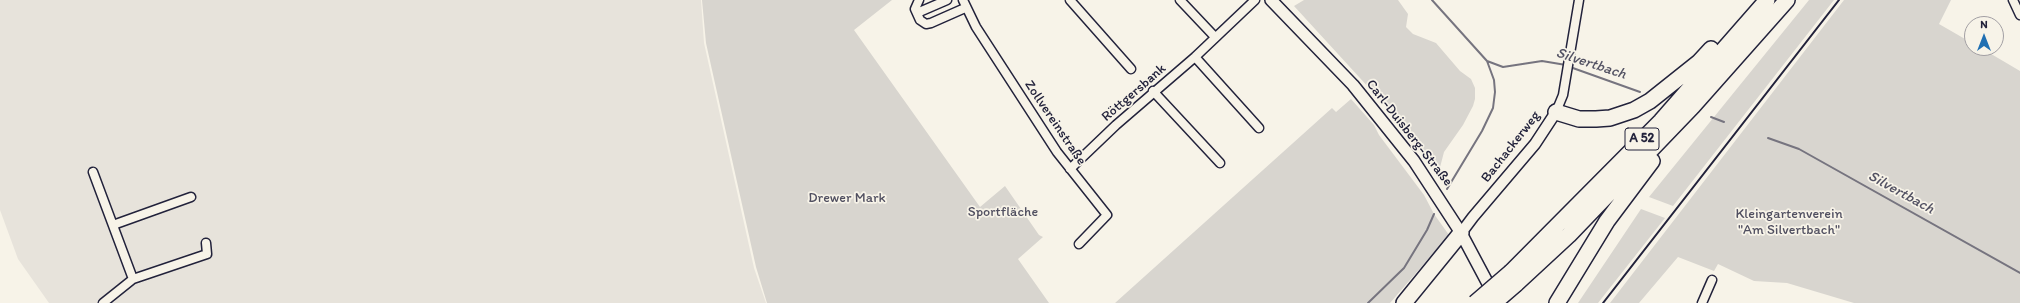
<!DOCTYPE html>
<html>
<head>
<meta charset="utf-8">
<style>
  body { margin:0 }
  #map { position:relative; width:2020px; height:303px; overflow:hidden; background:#f7f3e8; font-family:Itim,sans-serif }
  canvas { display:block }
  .north { position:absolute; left:1964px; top:16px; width:40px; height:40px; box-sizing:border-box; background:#f7f3e8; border:1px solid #a29fa3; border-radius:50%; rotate:0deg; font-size:11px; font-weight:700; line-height:16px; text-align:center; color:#22223b }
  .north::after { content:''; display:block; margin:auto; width:14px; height:18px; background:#1f6fb2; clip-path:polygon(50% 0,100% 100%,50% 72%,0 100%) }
</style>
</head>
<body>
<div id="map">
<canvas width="2020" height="303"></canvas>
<div class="north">N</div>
</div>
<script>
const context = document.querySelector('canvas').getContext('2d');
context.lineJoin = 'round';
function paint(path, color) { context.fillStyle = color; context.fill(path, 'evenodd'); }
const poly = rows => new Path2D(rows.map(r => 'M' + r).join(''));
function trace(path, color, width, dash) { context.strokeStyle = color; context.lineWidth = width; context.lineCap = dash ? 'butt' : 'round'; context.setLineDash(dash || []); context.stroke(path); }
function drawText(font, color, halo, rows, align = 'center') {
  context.font = font + ' Itim,sans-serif'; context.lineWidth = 3.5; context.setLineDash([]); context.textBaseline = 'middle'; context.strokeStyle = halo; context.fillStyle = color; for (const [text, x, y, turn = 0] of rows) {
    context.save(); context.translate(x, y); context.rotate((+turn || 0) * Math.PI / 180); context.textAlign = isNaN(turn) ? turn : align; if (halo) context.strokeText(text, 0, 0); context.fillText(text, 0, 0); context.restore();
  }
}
paint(poly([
  [0,0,701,0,704,43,754,268,766,303,49,303,18,259,0,210]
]), '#e7e3db');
paint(poly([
  [702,0,892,0,854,30,980,207,1005,186,1039,235,1043,237,1018,259,1049,303,767,303,756,267,706,43],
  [1304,0,1398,0,1408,14,1406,27,1413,34,1436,43,1460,71,1471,79,1475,88,1475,99,1473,106,1463,125,1444,152,1438,175,1381,101,1294,6],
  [1809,0,1834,0,1673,206,1649,197],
  [1844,0,1951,0,1939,24,1972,43,1972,48,1981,48,2020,71,2020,303,1854,303,1787,283,1754,281,1718,264,1714,271,1678,257,1639,303,1610,303],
  [1351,99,1374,125,1379,135,1424,195,1434,214,1449,235,1390,303,1115,303,1332,108,1336,112],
  [1641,209,1665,218,1598,303,1578,303]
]), '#d8d5cf');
trace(poly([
  [1432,0,1487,61,1494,80,1495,92,1493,108,1482,131,1447,189],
  [1487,61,1503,67,1542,61,1566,65],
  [1570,67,1640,92],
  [1711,117,1724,122],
  [1768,138,1799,149,2020,273],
  [1368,303,1404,268,1427,230,1434,214]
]), '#76747f', 2);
const minor = poly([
  [919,0,915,9,920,20,926,24,931,23,965,8],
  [963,0,976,27,1057,152,1107,215,1079,244],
  [1070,0,1131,69],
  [1180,0,1215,37],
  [2013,0,2020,15],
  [917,13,947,0],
  [1195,57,1259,128],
  [1153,91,1220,163],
  [1556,112,1563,95,1579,0],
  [1070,169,1116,125,1195,57,1255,0],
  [93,172,133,279],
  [113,225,191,197],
  [103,303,133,279,207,254,206,243],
  [1702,303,1712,280]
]);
const tertiary = poly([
  [1461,233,1473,217,1535,144,1556,112]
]);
const secondary = poly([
  [1271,0,1353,85,1414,161,1461,233,1494,295]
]);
const motorway = poly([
  [1556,112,1579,119,1596,119,1610,118,1634,110,1650,101,1699,62,1711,49],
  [1511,272,1661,121,1767,0],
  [1516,284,1569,235,1693,106,1787,0],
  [1404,303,1461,233],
  [1557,303,1607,221,1652,161]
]);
trace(minor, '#22223b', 11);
trace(tertiary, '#22223b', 13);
trace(secondary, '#22223b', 14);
trace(motorway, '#22223b', 18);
trace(minor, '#f7f3e8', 8);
trace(tertiary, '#f7f3e8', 10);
trace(secondary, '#f7f3e8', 11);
trace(motorway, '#f7f3e8', 15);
trace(poly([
  [1603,303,1839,0]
]), '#22223b', 2);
const motorwayBridge = poly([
  [1475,303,1511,272],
  [1494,303,1516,284]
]);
trace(motorwayBridge, '#22223b', 18, []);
trace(motorwayBridge, '#f7f3e8', 15);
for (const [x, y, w] of [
  [1642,139,34]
]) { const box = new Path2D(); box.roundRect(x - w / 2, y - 11, w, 22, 3); context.fillStyle = '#f7f3e8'; context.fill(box); trace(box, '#22223b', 1); }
drawText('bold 13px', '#22223b', null, [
  ["A 52",1642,139]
]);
drawText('14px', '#22223b', '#f7f3e8', [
  ["Röttgersbank",1134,93,-41],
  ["Zollvereinstraße",1055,123,56],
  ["Carl-Duisberg-Straße",1409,133,52],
  ["Bachackerweg",1511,147,-52]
]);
drawText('14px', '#504f60', '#f7f3e8', [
  ["Drewer Mark",847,198],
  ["Sportfläche",1003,212],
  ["Kleingartenverein",1789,214],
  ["\"Am Silvertbach\"",1789,230]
]);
drawText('italic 15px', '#535263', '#f7f3e8', [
  ["Silvertbach",1591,64,18],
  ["Silvertbach",1901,193,29]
]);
</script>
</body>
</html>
